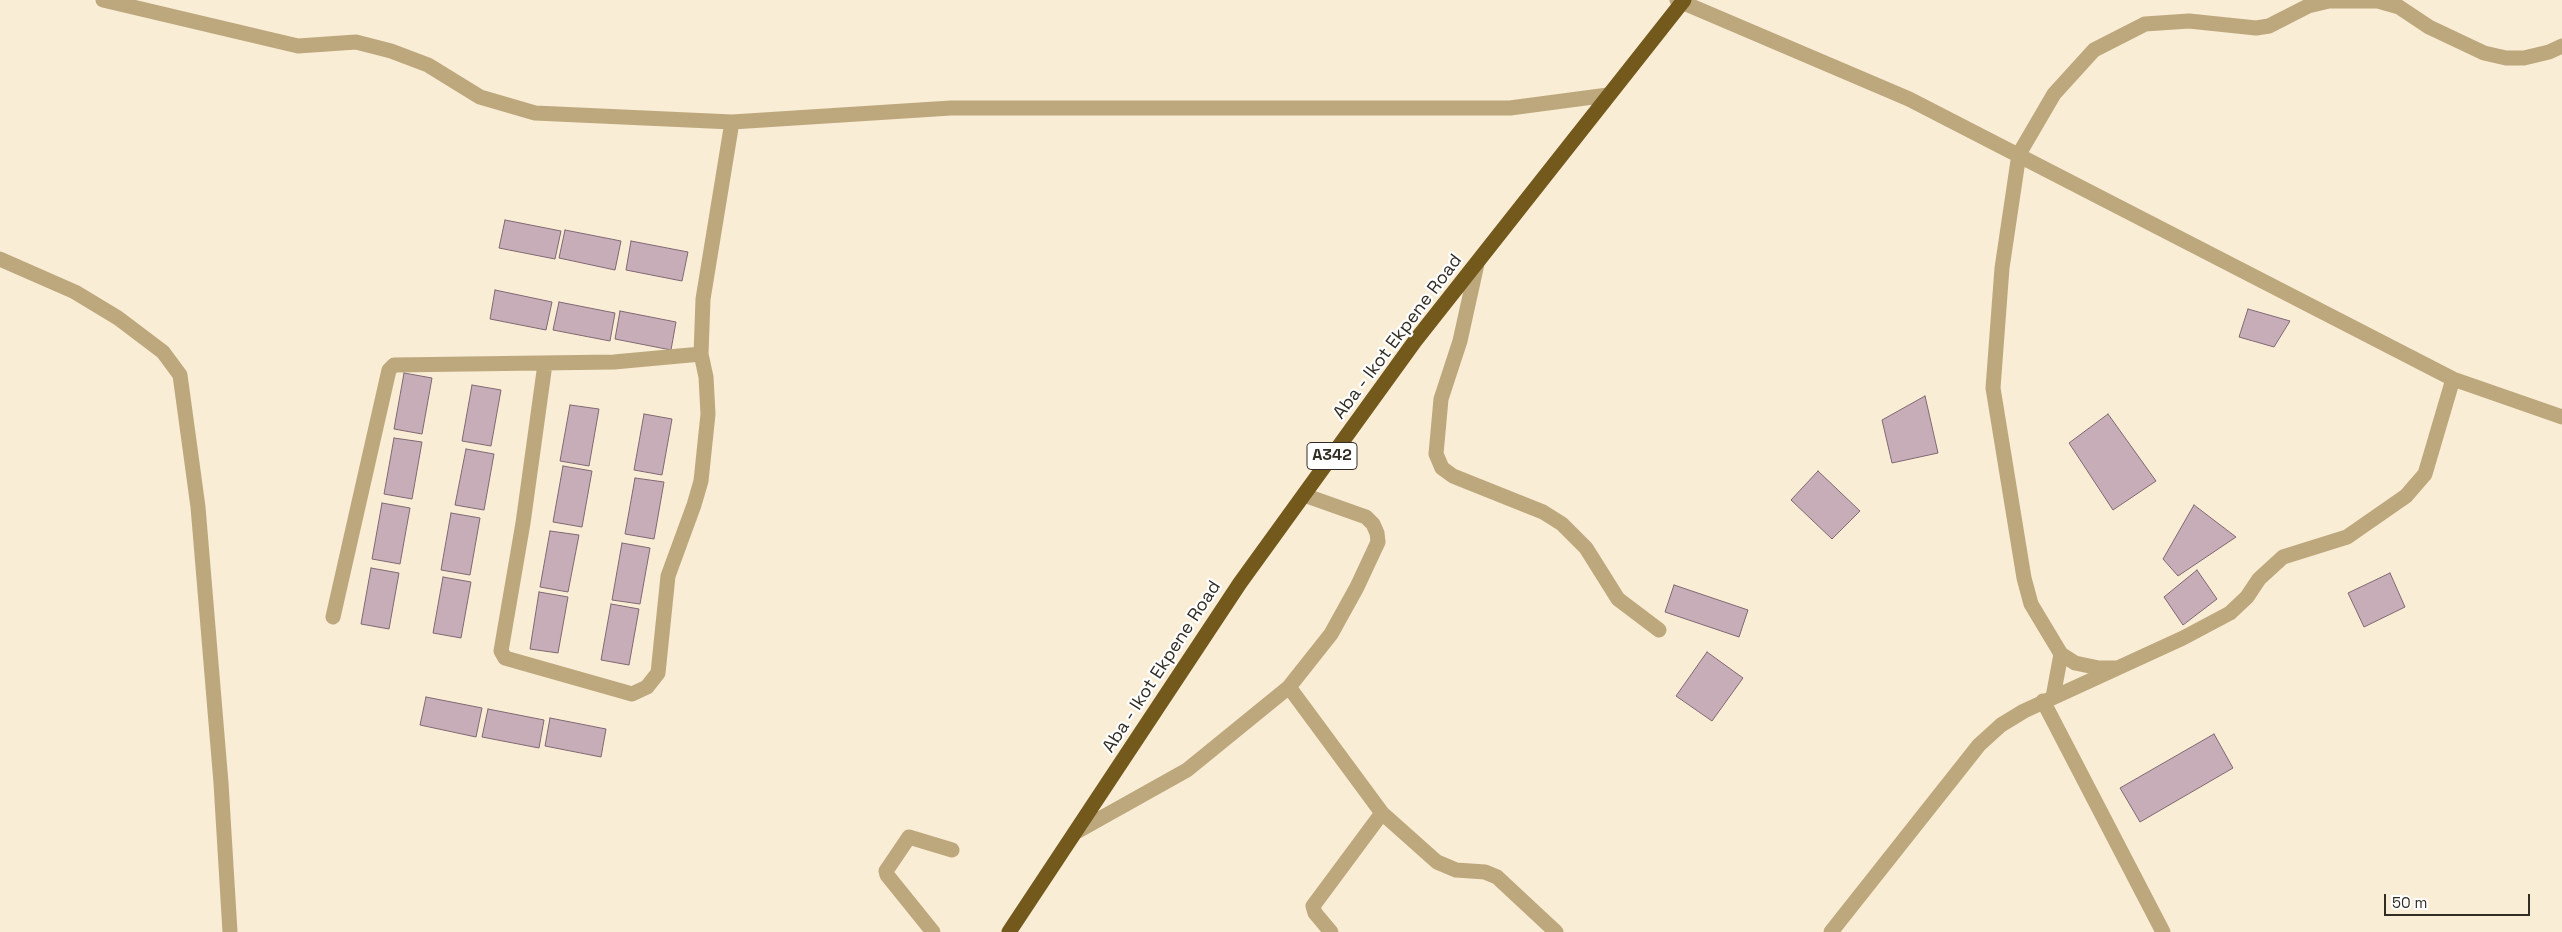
<!DOCTYPE html>
<html>
<head>
<meta charset="utf-8">
<style>
  body { margin:0 }
  #map { position:relative; width:2562px; height:932px; overflow:hidden; background:#f9edd5; font-family:"Space Grotesk",sans-serif }
  canvas { display:block }
  .scale { position:absolute; left:2384px; top:894px; width:146px; height:22px; box-sizing:border-box; border:2px solid #322d24; border-top:0; padding-left:6px; font-size:15px; line-height:18px; white-space:nowrap; color:#322d24; -webkit-text-stroke:4px #fff; paint-order:stroke }
</style>
</head>
<body>
<div id="map">
<canvas width="2562" height="932"></canvas>
<div class="scale">50 m</div>
</div>
<script>
const context = document.querySelector('canvas').getContext('2d');
context.lineJoin = 'round';
function paint(path, color) { context.fillStyle = color; context.fill(path, 'evenodd'); }
const poly = rows => new Path2D(rows.map(r => 'M' + r).join(''));
function trace(path, color, width, dash) { context.strokeStyle = color; context.lineWidth = width; context.lineCap = dash ? 'butt' : 'round'; context.setLineDash(dash || []); context.stroke(path); }
function drawText(font, color, halo, rows, align = 'center') {
  context.font = font + ' "Space Grotesk",sans-serif'; context.lineWidth = 4.5; context.setLineDash([]); context.textBaseline = 'middle'; context.strokeStyle = halo; context.fillStyle = color; for (const [text, x, y, turn = 0] of rows) {
    context.save(); context.translate(x, y); context.rotate((+turn || 0) * Math.PI / 180); context.textAlign = isNaN(turn) ? turn : align; if (halo) context.strokeText(text, 0, 0); context.fillText(text, 0, 0); context.restore();
  }
}
const building = poly([
  [505,220,561,231,555,259,499,248,505,220],
  [565,230,621,241,615,270,559,258,565,230],
  [631,241,688,252,682,281,626,270,631,241],
  [495,290,552,302,546,330,490,319,495,290],
  [559,302,615,313,610,341,553,330,559,302],
  [2248,309,2290,321,2274,347,2239,337,2248,309],
  [620,311,676,322,671,350,615,339,620,311],
  [404,373,432,378,422,434,394,429,404,373],
  [472,385,501,390,491,446,462,441,472,385],
  [1925,396,1938,453,1892,463,1882,420,1925,396],
  [570,405,599,409,589,466,560,461,570,405],
  [644,414,672,419,662,475,634,470,644,414],
  [2108,414,2156,481,2113,510,2069,443,2108,414],
  [394,438,422,442,412,499,384,494,394,438],
  [466,449,494,454,484,510,455,505,466,449],
  [563,466,592,471,582,527,553,522,563,466],
  [1818,471,1860,511,1832,539,1791,500,1818,471],
  [635,478,664,482,654,539,625,534,635,478],
  [382,503,410,508,400,564,372,559,382,503],
  [2194,505,2236,537,2178,576,2163,559,2194,505],
  [451,513,480,518,470,575,441,570,451,513],
  [550,531,579,535,568,592,540,587,550,531],
  [622,543,650,548,640,604,612,600,622,543],
  [371,568,399,573,389,629,361,624,371,568],
  [2197,570,2217,599,2183,625,2164,597,2197,570],
  [2390,573,2405,607,2364,627,2348,593,2390,573],
  [443,577,471,582,461,638,433,633,443,577],
  [1674,585,1748,610,1739,637,1665,612,1674,585],
  [539,592,568,597,558,653,530,649,539,592],
  [611,604,639,609,629,665,601,660,611,604],
  [1707,652,1743,678,1712,721,1676,696,1707,652],
  [426,697,482,708,476,737,420,725,426,697],
  [488,709,544,720,539,748,482,737,488,709],
  [550,718,606,729,601,757,545,746,550,718],
  [2214,734,2233,768,2140,822,2120,788,2214,734]
]);
paint(building, '#c7adb8');
trace(building, '#806873', 1);
trace(poly([
  [103,0,298,46,356,42,391,51,428,65,480,97,535,113,732,122,951,108,1510,108,1608,95],
  [1677,0,1909,99,2453,379,2562,417],
  [0,259,75,292,118,318,163,352,180,375,198,507,221,783,230,932],
  [1477,264,1460,341,1441,399,1436,454,1442,468,1453,476,1543,512,1562,524,1586,548,1618,599,1659,630],
  [545,364,523,523,501,651,505,658,632,694,647,687,658,673,668,576,694,505,701,481,708,414,706,377,701,354,703,299,732,122],
  [333,617,389,370,394,365,614,362,701,354],
  [2117,668,2099,668,2075,663,2061,654,2031,604,2024,578,1993,388,2002,268,2019,154,2054,94,2094,50,2145,24,2189,21,2256,28,2269,26,2308,6,2329,1,2378,1,2399,7,2429,27,2484,53,2506,58,2524,58,2549,52,2562,46],
  [1289,687,1382,813,1437,862,1456,870,1485,872,1497,877,1556,932],
  [2053,697,2061,654],
  [2043,701,2163,932],
  [1078,831,1187,770,1289,687,1331,634,1357,587,1378,542,1377,533,1373,524,1366,517,1304,495],
  [933,932,887,875,886,871,909,837,952,850],
  [1331,932,1315,913,1313,906,1382,813],
  [1831,932,1979,745,2001,725,2024,711,2183,638,2230,613,2247,597,2259,579,2283,557,2347,537,2406,496,2425,474,2453,379]
]), '#bda77d', 15);
trace(poly([
  [1009,932,1240,583,1415,341,1684,0]
]), '#74591d', 15);
for (const [x, y, w] of [
  [1332,456,50]
]) { const box = new Path2D(); box.roundRect(x - w / 2, y - 13.5, w, 27, 4); context.fillStyle = '#fff'; context.fill(box); trace(box, '#322d24', 1); }
drawText('bold 16px', '#322d24', null, [
  ["A342",1332,456]
]);
drawText('18px', '#322d24', '#fff', [
  ["Aba - Ikot Ekpene Road",1398,337,-53],
  ["Aba - Ikot Ekpene Road",1162,667,-57]
]);
</script>
</body>
</html>
